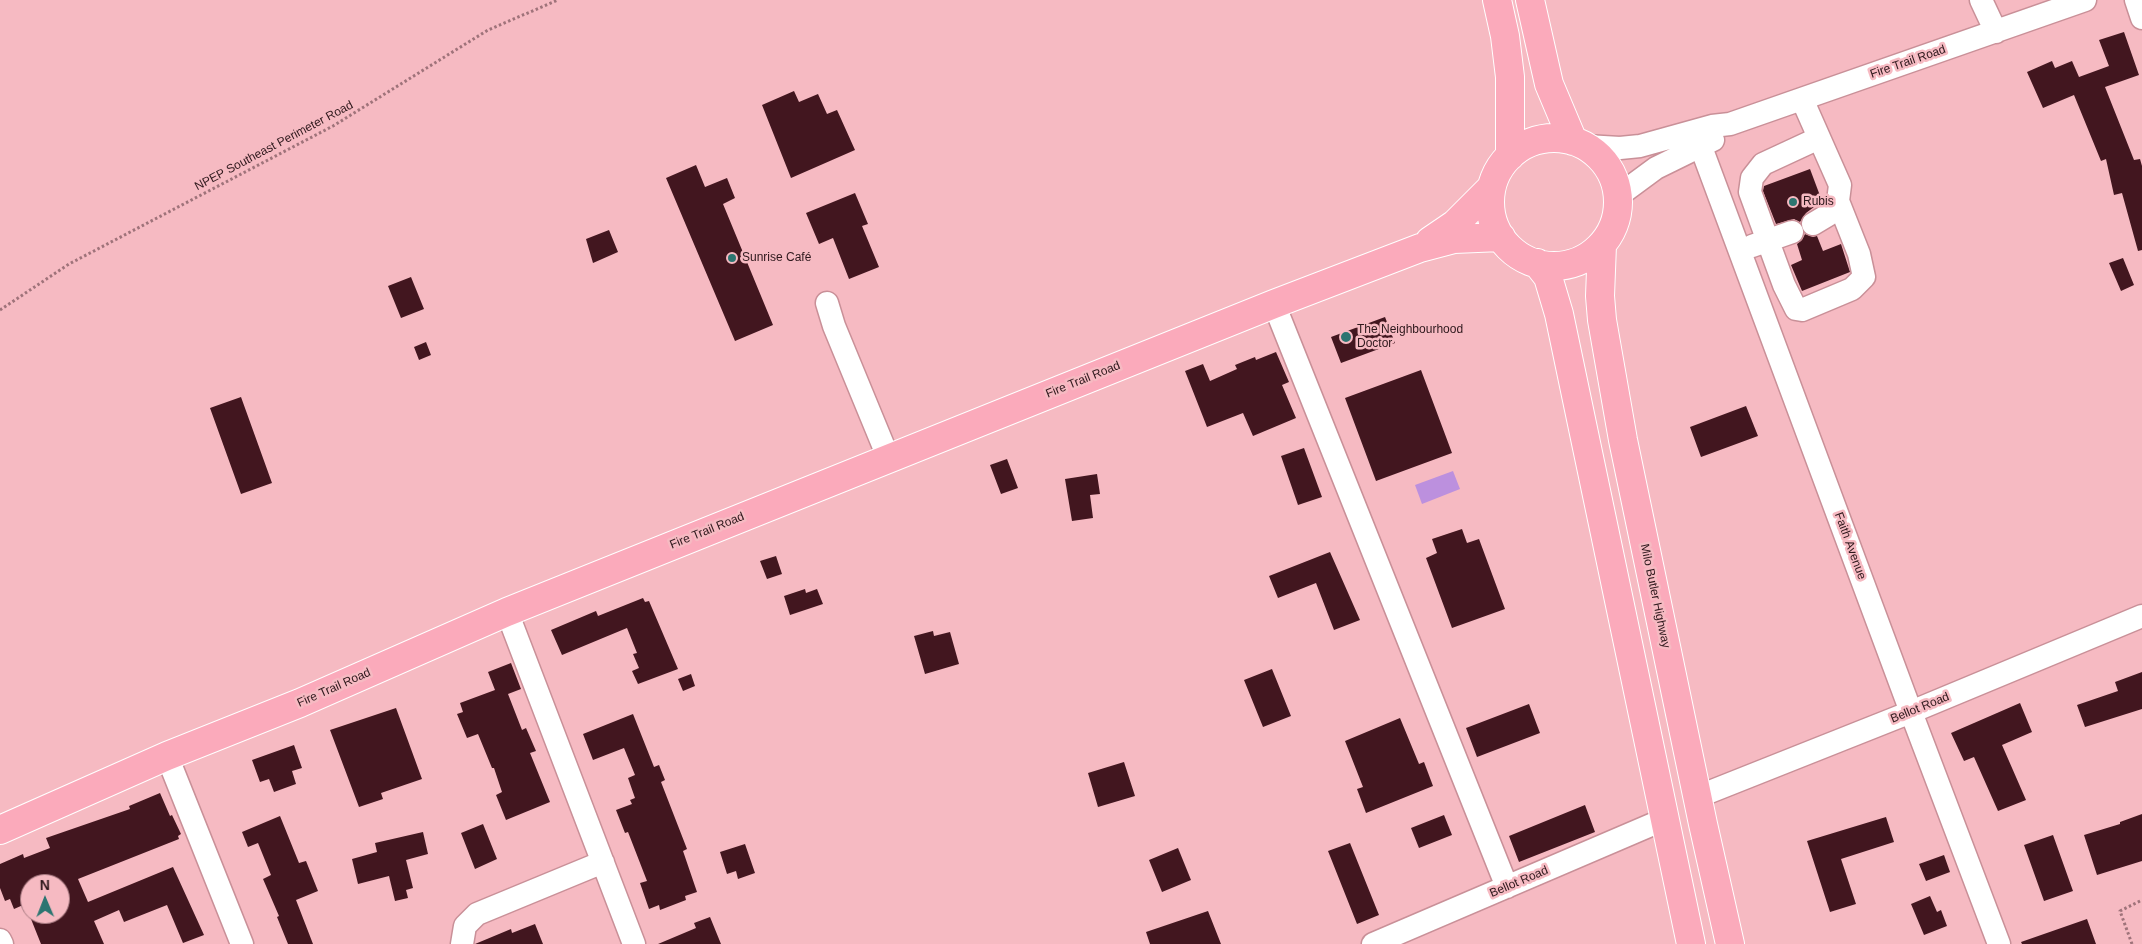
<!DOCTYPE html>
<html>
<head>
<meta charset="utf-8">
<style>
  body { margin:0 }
  #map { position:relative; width:2142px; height:944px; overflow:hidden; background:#f6bac2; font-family:Arial,sans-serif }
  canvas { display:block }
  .north { position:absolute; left:20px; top:874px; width:50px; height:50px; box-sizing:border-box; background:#f6bac2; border:1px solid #a67980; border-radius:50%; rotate:359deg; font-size:14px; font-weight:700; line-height:20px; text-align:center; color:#2e181c }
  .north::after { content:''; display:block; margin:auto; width:18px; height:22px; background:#2c7571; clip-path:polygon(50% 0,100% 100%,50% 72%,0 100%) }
</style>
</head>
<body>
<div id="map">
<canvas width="2142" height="944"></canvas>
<div class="north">N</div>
</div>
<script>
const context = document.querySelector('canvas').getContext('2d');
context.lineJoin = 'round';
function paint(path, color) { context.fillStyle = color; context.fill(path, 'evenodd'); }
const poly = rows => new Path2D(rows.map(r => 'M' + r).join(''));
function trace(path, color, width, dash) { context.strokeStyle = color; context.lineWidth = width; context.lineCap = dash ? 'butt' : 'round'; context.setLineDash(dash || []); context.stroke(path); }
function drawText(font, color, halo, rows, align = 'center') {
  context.font = font + ' Arial,sans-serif'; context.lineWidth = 5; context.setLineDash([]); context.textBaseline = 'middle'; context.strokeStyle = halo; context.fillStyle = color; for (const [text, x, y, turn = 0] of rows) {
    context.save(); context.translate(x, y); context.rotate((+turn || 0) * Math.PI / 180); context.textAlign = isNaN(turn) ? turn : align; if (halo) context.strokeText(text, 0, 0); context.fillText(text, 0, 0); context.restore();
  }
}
paint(poly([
  [1453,471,1460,489,1422,504,1415,485]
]), '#bc90de');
paint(poly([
  [2124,32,2139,75,2105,87,2134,160,2140,159,2142,166,2142,250,2138,251,2122,193,2114,195,2106,159,2101,161,2074,95,2043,108,2027,72,2052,61,2055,68,2072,61,2079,77,2109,66,2099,40],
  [794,91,799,102,818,94,827,114,837,110,855,150,791,178,762,105],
  [696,165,705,187,727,178,735,198,723,204,773,325,735,341,666,178],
  [1810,169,1822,201,1806,213,1800,222,1794,219,1776,224,1763,191,1764,186],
  [855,193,868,224,862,226,879,267,849,279,833,238,819,244,806,213],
  [609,230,618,252,593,263,586,239],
  [1805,234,1813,237,1817,236,1823,251,1841,244,1850,272,1802,291,1791,265,1802,260,1797,244,1802,240],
  [2123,258,2134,285,2121,291,2109,263],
  [411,277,424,309,401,318,388,286],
  [1385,317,1395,343,1341,363,1331,337],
  [426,342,431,355,419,360,414,347],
  [1276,352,1289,382,1282,385,1296,418,1253,436,1243,413,1207,427,1185,371,1203,364,1210,381,1237,369,1235,365,1255,357,1256,360],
  [1421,370,1452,453,1376,481,1345,398],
  [241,397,272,483,241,494,210,408],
  [1746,406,1758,436,1701,457,1690,427],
  [1304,448,1322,497,1298,505,1281,456],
  [1007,459,1018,488,1001,494,990,465],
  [1097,474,1100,494,1090,495,1093,518,1072,521,1065,479],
  [1462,529,1467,543,1479,539,1505,609,1452,628,1426,558,1437,553,1432,539],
  [1330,552,1360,620,1334,630,1316,583,1278,598,1269,576],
  [776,556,782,574,767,579,760,561],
  [805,589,806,593,817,589,823,604,790,615,784,596],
  [643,598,645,602,649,601,678,669,638,684,632,671,639,668,633,654,637,653,627,628,562,655,551,630,596,611,598,616],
  [933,631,934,636,950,632,959,664,925,674,914,636],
  [511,663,521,689,508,694,522,730,526,728,536,751,530,753,550,802,506,820,496,795,502,792,494,768,492,768,478,734,467,738,457,714,463,712,460,703,495,690,488,672],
  [1272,669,1291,716,1263,727,1244,680],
  [2142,672,2142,709,2085,727,2077,705,2118,691,2115,682],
  [691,674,695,686,683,691,678,679],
  [2020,703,2032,732,2002,745,2026,800,1998,811,1974,757,1964,761,1951,733],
  [1529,704,1540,733,1477,757,1466,728],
  [396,708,422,779,381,793,383,799,359,807,330,730],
  [633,714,654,767,659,765,665,780,661,782,687,849,683,851,697,892,685,896,686,900,660,910,659,905,649,909,640,883,647,881,628,832,625,833,616,810,632,804,630,800,635,798,628,778,635,775,624,748,593,760,583,734],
  [1400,718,1419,764,1424,762,1433,786,1366,813,1357,789,1363,787,1345,741],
  [294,745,302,768,292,771,296,784,274,792,269,779,260,782,252,760],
  [1124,762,1135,796,1098,807,1088,773],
  [160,793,170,816,172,815,181,834,178,836,179,839,78,879,88,902,173,867,204,935,183,943,167,905,124,922,119,910,94,921,104,944,41,944,29,914,60,914,60,884,30,884,30,902,14,909,10,899,5,901,0,888,0,864,23,854,24,858,50,848,46,838,130,809,129,806],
  [1585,805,1595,832,1519,862,1509,836],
  [2142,814,2142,861,2097,875,2084,835,2120,824,2120,822],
  [1444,815,1452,835,1419,848,1411,828],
  [280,816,299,863,306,861,318,891,296,900,313,944,288,944,277,917,279,916,263,879,271,875,258,843,248,847,242,832],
  [1886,817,1894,842,1841,859,1856,904,1830,912,1807,841],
  [483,824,497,859,475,869,461,833],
  [423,832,428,854,406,860,413,888,406,890,408,898,395,901,389,876,358,884,352,859,377,852,375,843],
  [2053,835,2073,891,2044,901,2024,845],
  [1350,843,1379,915,1357,924,1328,851],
  [745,844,755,873,738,879,736,871,727,874,720,852],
  [1178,848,1191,880,1162,892,1149,860],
  [1944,855,1950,872,1926,881,1919,864],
  [1930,896,1937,912,1941,910,1947,926,1924,935,1911,904],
  [1208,911,1221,944,1150,944,1146,932],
  [710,917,721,944,658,944,696,928,694,923],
  [2087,919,2096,944,2022,944,2021,942],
  [535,924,543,944,475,944,511,929,512,933]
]), '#42161f');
const minor = poly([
  [1981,0,1996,32],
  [2136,0,2142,18],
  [1802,99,1840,185,1838,201,1828,215,1813,224],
  [1819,138,1763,164,1752,178,1750,192,1784,285,1796,309,1802,310,1852,289,1864,277,1859,254,1838,201],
  [1586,146,1620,148,1640,146,1712,126,1730,124,2085,0],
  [1701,147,1911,712,1999,944],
  [1618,196,1656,168,1713,140],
  [1752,246,1792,232],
  [827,303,834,326,888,457],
  [1274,304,1507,887],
  [507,612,634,944],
  [167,756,242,944],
  [1697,797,1911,712,2142,616],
  [0,940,2,944],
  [462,944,465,926,477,914,603,862],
  [1373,944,1665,819]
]);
const major = poly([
  [1497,0,1505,36,1510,77,1510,156],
  [1530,0,1549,84,1573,141],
  '1490 202a64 64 0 1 1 128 0a64 64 0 1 1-128 0Z',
  [1430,241,1455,224,1491,188],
  [1602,245,1600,296,1602,320,1623,440,1703,824,1730,944],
  [1537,263,1548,277,1559,314,1691,944],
  [0,830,167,756,300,703,507,612,1274,304,1420,248,1454,239,1501,237]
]);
trace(minor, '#c99098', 25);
trace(major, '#fff', 30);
trace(poly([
  [0,310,69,264,333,126,488,30,558,0],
  [2132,944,2120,911,2142,900]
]), '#9f737a', 3, [2.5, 2.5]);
trace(minor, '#fff', 22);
trace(major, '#fbaabb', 28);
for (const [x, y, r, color] of [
  [1793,202,5,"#2c7571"],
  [732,258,5,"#2c7571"],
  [1346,337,6,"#2c7571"]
]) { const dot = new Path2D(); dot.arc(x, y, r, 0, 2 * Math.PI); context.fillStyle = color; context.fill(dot); trace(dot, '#f6bac2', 2); }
drawText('12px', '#2e181c', '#f6bac2', [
  ["Fire Trail Road",1908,62,-19],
  ["NPEP Southeast Perimeter Road",274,146,-28],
  ["Fire Trail Road",1083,380,-22],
  ["Fire Trail Road",707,531,-22],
  ["Faith Avenue",1850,546,70],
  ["Milo Butler Highway",1655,596,78],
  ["Fire Trail Road",334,688,-24],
  ["Bellot Road",1920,708,-22],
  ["Bellot Road",1519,882,-23]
]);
drawText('12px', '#2e181c', '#f6bac2', [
  ["Rubis",1803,202],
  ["Sunrise Café",742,258],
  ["The Neighbourhood",1357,330],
  ["Doctor",1357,344]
], 'left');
</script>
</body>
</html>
